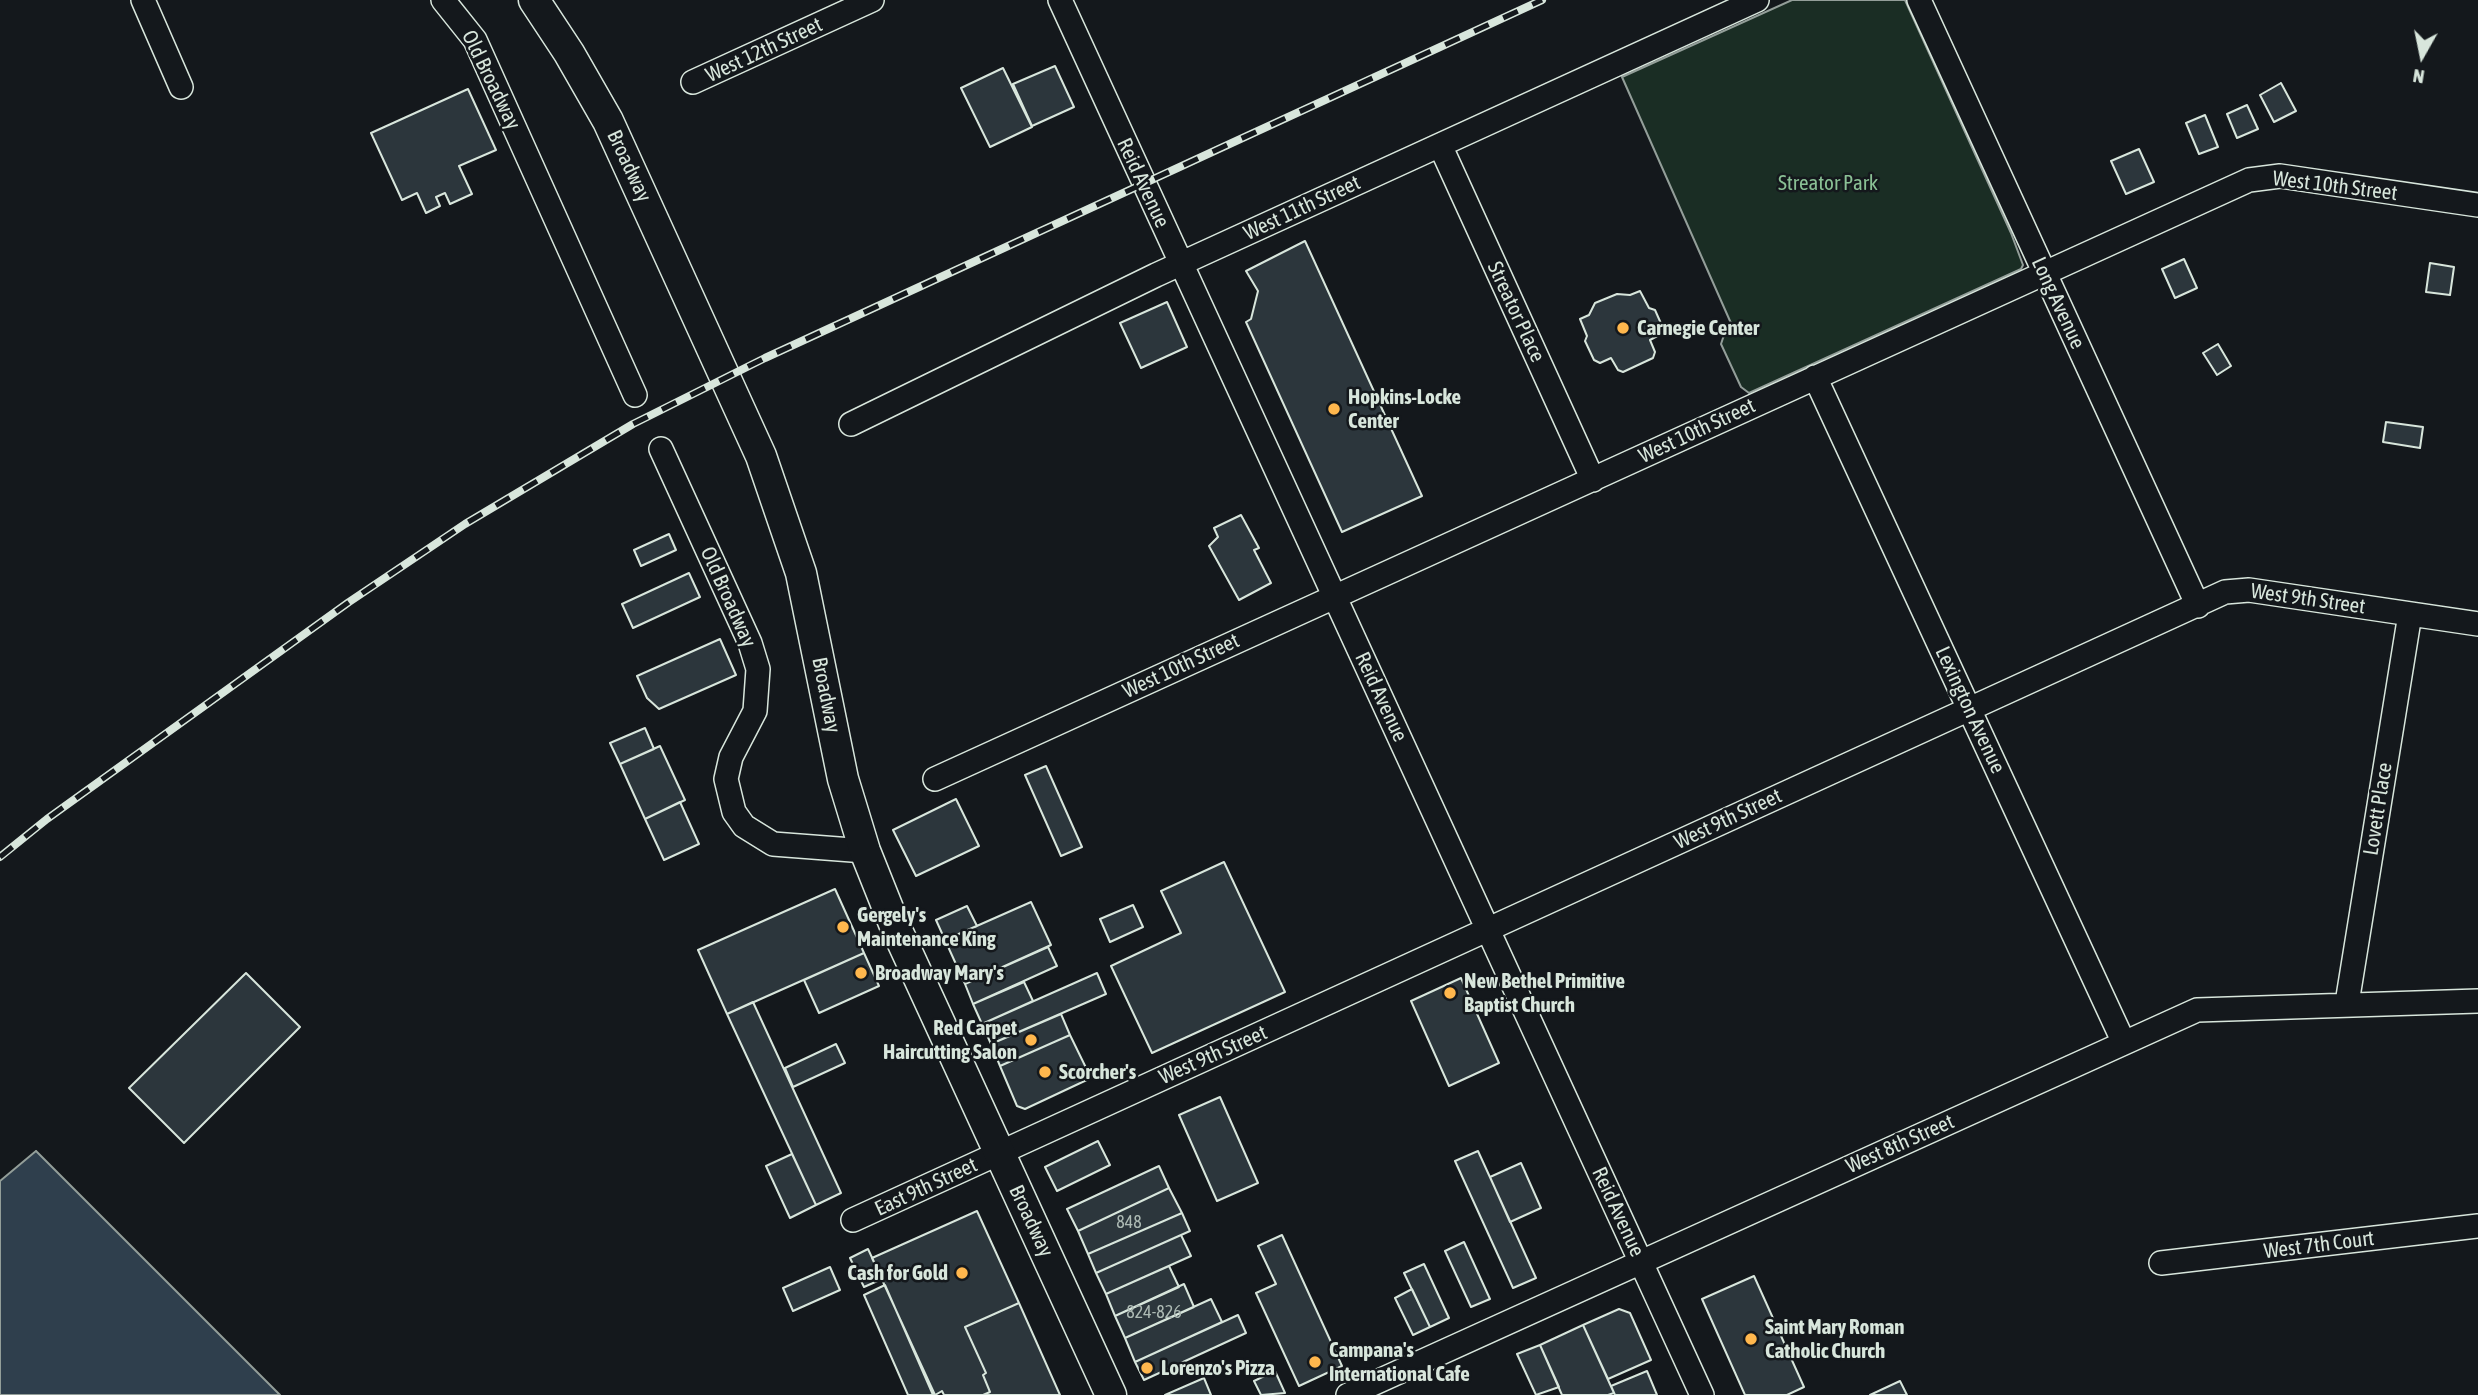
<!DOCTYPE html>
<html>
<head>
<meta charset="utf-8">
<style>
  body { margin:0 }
  #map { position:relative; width:2478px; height:1395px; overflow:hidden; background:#14181c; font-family:"Asap Condensed",sans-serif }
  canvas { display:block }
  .north { position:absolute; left:2387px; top:21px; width:70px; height:70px; -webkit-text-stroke:5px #14181c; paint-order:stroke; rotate:189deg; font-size:19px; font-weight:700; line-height:28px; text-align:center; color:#d8e6dc }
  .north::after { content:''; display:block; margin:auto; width:24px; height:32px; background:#d8e6dc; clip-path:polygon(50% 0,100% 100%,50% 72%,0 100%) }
</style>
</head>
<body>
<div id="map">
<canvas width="2478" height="1395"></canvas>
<div class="north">N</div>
</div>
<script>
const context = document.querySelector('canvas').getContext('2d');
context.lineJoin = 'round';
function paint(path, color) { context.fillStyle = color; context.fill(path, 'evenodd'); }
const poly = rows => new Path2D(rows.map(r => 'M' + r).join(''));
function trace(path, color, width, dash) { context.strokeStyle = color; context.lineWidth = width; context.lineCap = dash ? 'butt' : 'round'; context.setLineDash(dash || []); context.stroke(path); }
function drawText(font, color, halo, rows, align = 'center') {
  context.font = font + ' "Asap Condensed",sans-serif'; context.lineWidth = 5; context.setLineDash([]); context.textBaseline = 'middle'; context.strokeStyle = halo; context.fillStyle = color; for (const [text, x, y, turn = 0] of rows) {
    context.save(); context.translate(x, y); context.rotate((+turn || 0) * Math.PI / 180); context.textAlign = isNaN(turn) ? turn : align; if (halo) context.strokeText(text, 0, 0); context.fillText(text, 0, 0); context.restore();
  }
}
const green = poly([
  [1792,0,1905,0,2011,233,2023,265,2021,269,1749,393,1741,387,1721,344,1724,335,1734,330,1622,77,1792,0]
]);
paint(green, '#1a2d24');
trace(green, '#939e99', 2);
const water = poly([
  [36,1151,280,1395,0,1395,0,1181,36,1151]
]);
paint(water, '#2f3f4d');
trace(water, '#939e99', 2);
const building = poly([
  [1055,66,1074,107,1032,126,1013,84,1055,66],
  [1003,68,1032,127,990,147,961,88,1003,68],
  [2281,83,2296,111,2274,122,2260,95,2281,83],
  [468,89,496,150,459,166,472,194,450,204,445,193,436,197,440,206,426,213,417,193,402,200,371,133,468,89],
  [2247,105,2258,129,2237,138,2227,114,2247,105],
  [2205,115,2218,147,2199,154,2186,123,2205,115],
  [2139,149,2154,182,2126,194,2111,161,2139,149],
  [1305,241,1422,496,1342,532,1246,322,1251,319,1258,291,1246,271,1305,241],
  [2184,259,2197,288,2175,298,2162,269,2184,259],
  [2430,263,2454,267,2450,295,2426,292,2430,263],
  [1640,291,1649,308,1655,310,1663,328,1661,334,1650,340,1655,352,1653,358,1623,372,1618,370,1611,358,1600,363,1594,360,1585,341,1587,336,1580,319,1589,315,1595,303,1617,294,1630,295,1640,291],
  [1167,302,1187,347,1141,368,1120,323,1167,302],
  [2218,344,2231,366,2217,375,2203,353,2218,344],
  [2386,422,2423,427,2420,448,2383,442,2386,422],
  [1241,515,1259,548,1254,550,1271,583,1239,600,1209,546,1218,537,1214,528,1241,515],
  [669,534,676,550,641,566,634,550,669,534],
  [689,573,700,597,633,628,622,604,689,573],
  [720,639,736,675,659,709,647,698,637,676,720,639],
  [645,728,654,749,620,764,610,743,645,728],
  [660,746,685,800,645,819,620,764,660,746],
  [1046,766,1082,847,1061,856,1025,775,1046,766],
  [956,799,979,846,916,876,893,830,956,799],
  [680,802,699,844,664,860,645,819,680,802],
  [1224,862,1285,992,1152,1053,1111,966,1181,933,1161,891,1224,862],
  [835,889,864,953,727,1014,698,950,835,889],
  [1031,902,1051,945,965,984,945,940,1031,902],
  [1133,905,1143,927,1110,942,1100,919,1133,905],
  [967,906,977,926,945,940,936,920,967,906],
  [1048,947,1057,966,973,1004,965,984,1048,947],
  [864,953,879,986,819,1013,804,980,864,953],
  [246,973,300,1027,184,1143,129,1088,246,973],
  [1097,973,1106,994,991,1044,982,1024,1097,973],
  [1461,978,1499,1063,1449,1086,1411,1001,1461,978],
  [1024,982,1033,1001,982,1024,973,1004,1024,982],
  [753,1002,841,1193,816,1205,727,1014,753,1002],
  [1061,1014,1070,1035,1000,1066,991,1044,1061,1014],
  [1070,1035,1091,1078,1025,1109,1017,1106,1000,1066,1070,1035],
  [836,1044,845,1063,793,1087,785,1068,836,1044],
  [1220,1097,1258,1183,1217,1201,1179,1115,1220,1097],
  [1098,1141,1110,1165,1057,1191,1045,1167,1098,1141],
  [1478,1151,1536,1278,1513,1288,1455,1161,1478,1151],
  [792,1154,816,1205,790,1218,766,1166,792,1154],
  [1521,1163,1541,1208,1510,1222,1490,1177,1521,1163],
  [1159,1166,1169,1188,1078,1231,1067,1209,1159,1166],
  [1169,1188,1182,1213,1088,1254,1078,1231,1169,1188],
  [977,1211,1019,1303,965,1327,986,1373,983,1375,990,1392,983,1395,944,1395,942,1391,935,1395,872,1258,977,1211],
  [1182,1213,1190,1231,1096,1273,1088,1254,1182,1213],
  [1181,1235,1191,1256,1106,1294,1096,1273,1181,1235],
  [1282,1235,1342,1366,1299,1386,1256,1293,1276,1284,1258,1246,1282,1235],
  [1464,1242,1490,1299,1471,1307,1445,1251,1464,1242],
  [868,1249,882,1279,864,1287,850,1258,868,1249],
  [1424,1264,1449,1318,1430,1327,1404,1273,1424,1264],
  [1169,1266,1179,1287,1115,1316,1106,1294,1169,1266],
  [830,1267,840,1290,793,1311,783,1288,830,1267],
  [1754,1276,1804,1387,1787,1395,1745,1395,1702,1299,1754,1276],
  [1184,1284,1194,1307,1125,1338,1115,1316,1184,1284],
  [885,1285,933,1395,908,1395,864,1295,885,1285],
  [1412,1289,1430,1327,1413,1335,1395,1298,1412,1289],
  [1211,1299,1222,1322,1135,1362,1125,1338,1211,1299],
  [1019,1303,1060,1395,983,1395,990,1392,983,1375,986,1373,965,1327,1019,1303],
  [1619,1309,1630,1313,1651,1360,1608,1379,1583,1325,1619,1309],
  [1238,1315,1246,1333,1144,1380,1135,1362,1238,1315],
  [1583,1325,1614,1393,1608,1395,1562,1395,1540,1345,1583,1325],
  [1540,1345,1559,1387,1536,1395,1517,1354,1540,1345],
  [1275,1371,1285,1393,1261,1395,1254,1381,1275,1371],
  [1647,1371,1657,1395,1615,1395,1611,1386,1647,1371],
  [1204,1378,1211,1395,1165,1395,1204,1378],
  [1900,1381,1907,1395,1870,1395,1900,1381]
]);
paint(building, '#2c363c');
trace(building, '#d8e6dc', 2);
const minor = poly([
  [143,0,181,87],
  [443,0,475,40,635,395],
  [1060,0,1702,1395],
  [1919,0,2198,606],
  [693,82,872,0],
  [1440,145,1593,480],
  [1815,377,2124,1043],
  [851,424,1156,275,1757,0],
  [661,449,750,643,758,669,755,711,731,757,726,779,734,812,744,826,773,844,865,851],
  [935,779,2249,180,2280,176,2478,205],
  [2347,1003,2410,614],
  [853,1220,2225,592,2249,590,2478,624],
  [2161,1263,2478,1226],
  [1348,1395,2197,1010,2478,1001]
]);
const major = poly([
  [534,0,569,53,608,121,761,456,801,573,843,779,865,851,895,926,1111,1395]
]);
trace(minor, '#d8e6dc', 26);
trace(major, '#d8e6dc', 33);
trace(minor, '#14181c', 23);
trace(major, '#14181c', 30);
const rail = poly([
  [0,857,47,819,349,602,465,524,633,424,765,358,1542,0]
]);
trace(rail, '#d8e6dc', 8);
trace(rail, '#14181c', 5, [16]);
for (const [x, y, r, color] of [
  [1623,328,7,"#ffb74d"],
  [1334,409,7,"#ffb74d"],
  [843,927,7,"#ffb74d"],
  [861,973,7,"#ffb74d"],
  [1450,993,7,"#ffb74d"],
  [1031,1040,7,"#ffb74d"],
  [1045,1072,7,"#ffb74d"],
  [962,1273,7,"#ffb74d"],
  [1751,1339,7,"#ffb74d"],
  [1315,1362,7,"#ffb74d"],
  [1147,1368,7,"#ffb74d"]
]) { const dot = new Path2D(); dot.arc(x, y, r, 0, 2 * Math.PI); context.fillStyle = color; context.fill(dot); trace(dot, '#14181c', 2.5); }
drawText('18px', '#adbab4', null, [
  ["848",1129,1222],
  ["824-826",1154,1312]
]);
drawText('21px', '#d8e6dc', '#14181c', [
  ["West 12th Street",764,50,-25],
  ["Old Broadway",491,80,64],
  ["Broadway",629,166,65],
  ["Reid Avenue",1143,183,65],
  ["West 10th Street",2335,186,7],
  ["West 11th Street",1302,208,-25],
  ["Long Avenue",2058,303,65],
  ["Streator Place",1516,312,65],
  ["West 10th Street",1697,431,-25],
  ["Old Broadway",728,597,66],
  ["West 9th Street",2308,599,8],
  ["West 10th Street",1181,666,-25],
  ["Broadway",826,695,79],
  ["Reid Avenue",1381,697,65],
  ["Lexington Avenue",1970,710,65],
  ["Lovett Place",2378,809,-81],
  ["West 9th Street",1728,819,-25],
  ["West 9th Street",1213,1055,-24],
  ["West 8th Street",1900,1144,-24],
  ["East 9th Street",926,1187,-25],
  ["Reid Avenue",1618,1212,65],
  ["Broadway",1031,1221,65],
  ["West 7th Court",2319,1245,-7]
]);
drawText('21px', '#8ac095', '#14181c', [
  ["Streator Park",1828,183]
]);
drawText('bold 21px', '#d8e6dc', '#14181c', [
  ["Carnegie Center",1637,328],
  ["Hopkins-Locke",1348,397],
  ["Center",1348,421],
  ["Gergely's",857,915],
  ["Maintenance King",857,939],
  ["Broadway Mary's",875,973],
  ["New Bethel Primitive",1464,981],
  ["Baptist Church",1464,1005],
  ["Red Carpet",1017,1028,"right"],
  ["Haircutting Salon",1017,1052,"right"],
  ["Scorcher's",1059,1072],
  ["Cash for Gold",948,1273,"right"],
  ["Saint Mary Roman",1765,1327],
  ["Catholic Church",1765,1351],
  ["Campana's",1329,1350],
  ["International Cafe",1329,1374],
  ["Lorenzo's Pizza",1161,1368]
], 'left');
</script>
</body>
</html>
